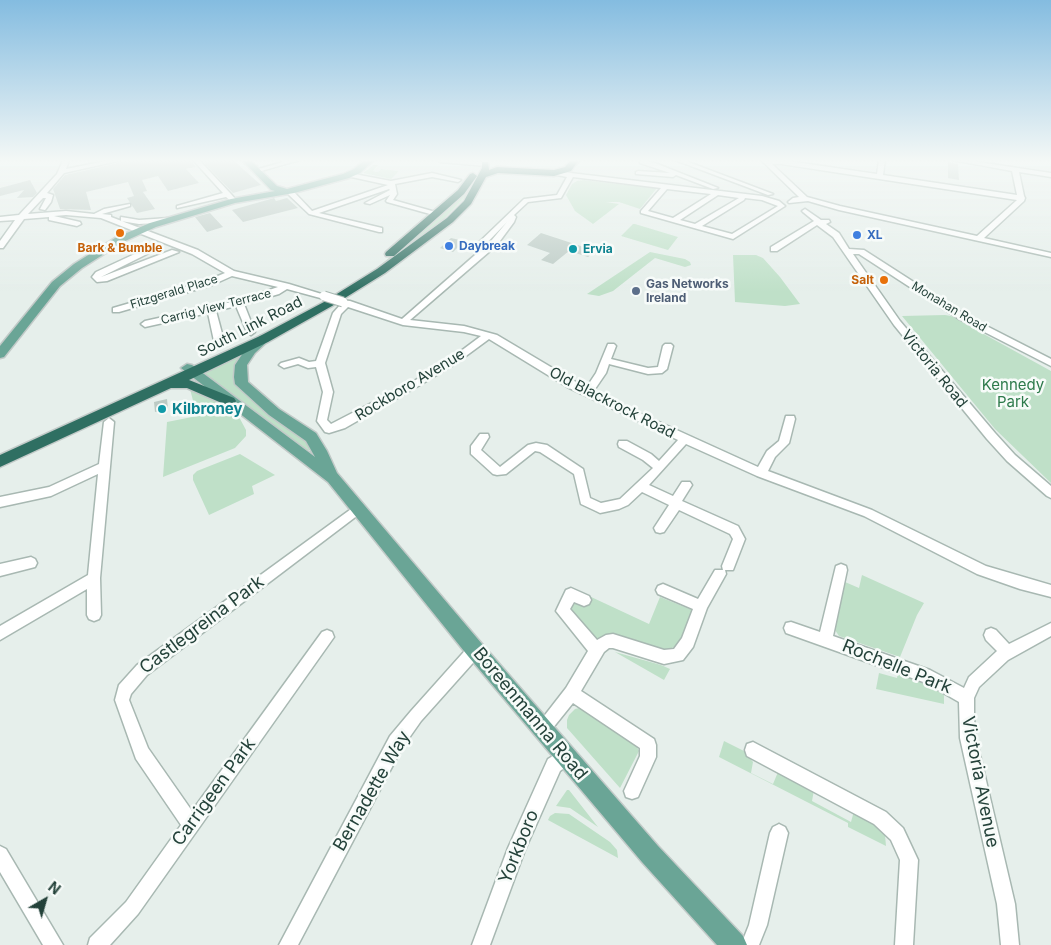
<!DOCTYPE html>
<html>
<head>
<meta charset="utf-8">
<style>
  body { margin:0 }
  #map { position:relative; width:1051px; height:945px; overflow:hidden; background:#e6efeb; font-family:Inter,sans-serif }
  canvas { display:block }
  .north { position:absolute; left:20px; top:875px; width:50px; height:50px; -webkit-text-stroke:4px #f7fbf9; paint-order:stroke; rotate:38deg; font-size:14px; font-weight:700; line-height:20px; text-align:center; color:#24423a }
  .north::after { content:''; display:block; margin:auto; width:18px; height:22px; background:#24423a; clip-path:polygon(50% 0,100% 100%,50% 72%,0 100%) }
</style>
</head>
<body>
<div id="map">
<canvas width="1051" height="945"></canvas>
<div class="north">N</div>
</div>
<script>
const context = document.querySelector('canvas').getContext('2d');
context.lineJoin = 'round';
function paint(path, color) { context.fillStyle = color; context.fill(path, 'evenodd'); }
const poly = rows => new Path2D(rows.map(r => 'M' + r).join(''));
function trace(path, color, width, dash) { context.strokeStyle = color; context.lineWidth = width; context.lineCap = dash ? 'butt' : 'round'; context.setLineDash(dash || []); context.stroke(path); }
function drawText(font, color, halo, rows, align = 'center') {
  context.font = font + ' Inter,sans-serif'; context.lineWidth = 5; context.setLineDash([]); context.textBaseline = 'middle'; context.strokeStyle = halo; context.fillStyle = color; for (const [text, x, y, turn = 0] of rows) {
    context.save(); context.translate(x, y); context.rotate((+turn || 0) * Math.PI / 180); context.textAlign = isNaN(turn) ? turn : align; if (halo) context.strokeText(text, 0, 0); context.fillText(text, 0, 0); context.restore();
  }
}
paint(poly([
  [374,165,378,165,373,171,378,172,381,169,399,171,391,179,363,173],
  [584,180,600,182,657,188,640,209,619,202,606,202,619,204,593,224,575,211,566,195,572,184,577,181],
  [464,194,467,195,438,225,380,269,377,268],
  [633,224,635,224,678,237,668,250,621,236],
  [650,252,685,259,690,262,691,265,685,267,655,258,613,291,599,296,587,294],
  [733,255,756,255,763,258,780,277,800,304,785,306,735,302],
  [945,315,951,316,1051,371,1051,483,995,429,902,316],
  [247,351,241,389,274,419,308,440,312,450,303,450,201,373],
  [190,389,218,401,227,412,239,417,246,430,246,436,235,448,163,477,167,422,197,416],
  [240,454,275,475,252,486,254,494,209,515,193,480,193,475,197,471],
  [862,575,924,603,917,615,900,657,845,638,839,636,835,630,845,582,859,588],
  [589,596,649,624,660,597,692,610,685,633,678,645,670,649,659,649,618,636,608,635,598,639,593,636,569,611,571,603],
  [615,652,661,665,670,669,664,680],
  [898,672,934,686,944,695,944,704,876,689,879,673,897,678],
  [579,708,628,738,637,747,639,751,620,788,567,728,567,720,569,715,575,709],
  [724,741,744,751,753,762,751,773,773,784,778,772,814,790,812,801,851,822,854,811,882,829,885,835,886,846,848,827,848,823,719,757],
  [567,790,569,790,598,827,570,808,556,806],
  [555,813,569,814,610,842,617,850,618,858,548,820,550,816]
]), '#bfe0c8');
paint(poly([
  [124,160,191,160,196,167,186,169,199,183,168,191,158,176,142,180,147,191,143,192,155,209,137,213,127,198,134,196,128,182,86,192,91,210,60,209,53,189,65,175,122,162],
  [201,160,233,160,261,185,233,193],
  [948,162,958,164,959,180,948,178],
  [30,180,37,193,33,197,17,198,24,190,0,196,0,188],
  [274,198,276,201,287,198,298,208,243,222,232,210],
  [210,213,223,227,207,232,195,217],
  [541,233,596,251,588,257,569,251,553,264,541,260,550,253,527,245],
  [451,238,464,241,453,252,440,248],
  [167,399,168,409,155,412,154,402]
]), '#bbcac4');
const minor = poly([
  [63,160,69,160,66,169,111,160,122,160,64,173,47,193,53,195,51,202,45,210,40,209,46,198,43,198,28,214,66,211,94,214,104,209,130,204,130,206,102,214,111,215,111,217,198,250,234,271,289,284,328,296,324,299,287,289,279,294,244,304,255,332,251,335,247,332,236,306,216,311,224,341,219,344,214,341,208,313,145,327,141,324,145,321,236,301,278,287,232,276,212,285,119,312,113,312,113,308,206,281,225,273,192,254,101,218,66,215,54,216,80,222,81,224,77,226,49,220,49,217,24,219,3,248,0,248,0,241,15,220,0,221,0,217,19,215,57,174,63,160],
  [193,160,199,160,230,193,237,201,236,202,232,202,226,197,177,208,177,206,223,193,193,160],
  [290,160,299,160,258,172,255,170,290,160],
  [438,160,482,162,482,160,488,160,488,164,485,166,441,162,438,160],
  [642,160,655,163,718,188,713,189,676,175,673,177,636,174,636,172,638,171,670,173,640,163,640,161,642,160],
  [675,160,683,160,773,194,768,195,675,160],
  [761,160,781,160,877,174,879,160,885,160,883,175,1017,195,1012,171,952,160,965,160,1051,173,1051,177,1019,172,1024,196,1025,198,1024,201,984,238,1051,253,1051,257,839,210,808,201,789,203,788,202,793,198,799,197,761,160],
  [772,164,781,164,1017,200,977,236,840,206,807,197,772,164],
  [554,171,762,196,779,201,785,206,733,239,641,213,641,211,661,188,573,177,561,198,528,202,514,215,516,217,514,222,497,245,410,320,464,326,497,335,586,388,596,373,608,344,614,344,616,346,611,359,648,368,658,367,663,346,665,344,671,344,673,346,667,369,662,373,648,374,609,364,606,373,593,392,758,467,767,451,779,441,786,416,794,416,795,419,789,443,775,457,768,471,872,510,986,566,1051,585,1051,597,1020,589,977,574,864,516,757,476,686,444,649,485,673,496,682,482,690,482,692,485,682,501,738,526,745,539,733,570,725,570,726,574,707,608,693,647,683,660,664,664,613,648,609,648,604,652,581,691,654,739,656,745,656,757,638,797,632,799,626,797,624,791,640,756,640,748,573,703,548,734,543,737,538,734,535,729,538,724,566,688,588,651,556,611,566,590,571,588,589,596,591,600,589,604,584,606,574,602,570,609,597,640,606,635,613,634,664,650,674,649,682,638,693,609,658,594,656,590,658,586,663,584,698,599,715,570,723,570,722,566,733,539,730,534,679,510,664,532,660,533,656,532,654,528,669,505,642,492,628,505,619,509,600,513,596,511,581,504,574,474,540,452,535,451,506,474,497,475,493,474,471,454,471,446,480,434,488,434,489,437,481,450,500,467,528,445,536,443,547,445,583,469,590,498,601,503,620,499,653,468,643,460,619,447,618,444,619,441,627,441,651,454,659,461,678,440,569,388,489,339,455,364,420,385,345,428,329,433,325,432,317,421,323,392,316,367,308,368,298,364,284,368,279,365,281,363,299,358,309,362,316,361,333,313,341,304,339,302,340,300,350,301,402,319,491,241,507,222,480,250,473,248,524,199,557,195,567,177,552,174,552,172,554,171],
  [667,189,711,194,673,218,648,211,667,189],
  [718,195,739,198,695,224,680,220,718,195],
  [745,198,762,200,778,206,732,234,702,226,744,200,745,198],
  [348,307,403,325,464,332,481,336,449,360,414,381,331,424,327,420,333,392,325,363,341,314,348,307],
  [349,173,391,181,432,173,461,180,458,182,432,177,395,184,397,194,393,200,432,211,434,212,430,214,387,202,386,201,390,195,370,204,365,203,390,190,389,189,319,213,382,228,382,232,379,232,309,214,289,195,287,191,292,190,312,211,388,185,347,176,347,174,349,173],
  [805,209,821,220,829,220,830,222,826,224,839,233,849,249,864,250,965,315,1051,359,1051,366,959,319,859,254,853,254,900,321,995,433,1015,455,1051,486,1051,498,1047,496,1007,461,987,439,894,325,833,237,817,225,777,251,771,251,771,247,814,221,803,212,802,211,805,209],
  [121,217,139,220,169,218,173,220,169,222,139,224,121,221,121,217],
  [154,245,161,247,101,277,172,250,179,252,107,281,97,282,92,277,96,272,154,245],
  [109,418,114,422,100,578,101,615,99,619,94,621,89,619,87,615,87,589,0,640,0,626,88,575,98,474,51,496,0,507,0,497,49,487,99,464,104,422,109,418],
  [358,504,362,506,364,509,362,512,147,675,131,694,129,700,148,748,192,811,322,632,327,630,332,632,334,637,138,914,110,945,88,945,90,938,126,902,181,825,136,759,115,700,119,685,137,665,358,504],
  [31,557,35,559,37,563,35,567,0,576,0,564,31,557],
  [841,564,846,566,847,570,833,636,930,670,964,688,969,677,997,651,986,640,984,635,986,630,991,628,996,630,1009,644,1051,623,1051,636,1008,660,979,687,974,698,974,719,976,738,1015,904,1019,945,1001,945,997,904,960,738,959,702,926,683,786,633,784,628,786,623,791,622,820,632,835,570,836,566,841,564],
  [475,643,480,645,482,650,480,655,421,721,402,748,298,945,279,945,390,736,411,711,470,645,475,643],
  [753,742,886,812,903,828,918,860,913,945,895,945,900,860,891,840,874,824,747,756,745,750,747,744,753,742],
  [566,748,572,750,574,756,572,762,560,771,525,850,490,945,472,945,508,848,548,759,566,748],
  [779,824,785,827,788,833,767,925,759,945,741,945,749,925,770,833,773,827,779,824],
  [0,846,6,849,63,945,43,945,0,872,0,846]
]);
const major = poly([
  [242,160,250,160,277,186,287,189,343,174,354,169,365,160,374,160,360,173,349,178,294,193,235,203,156,227,123,242,82,268,60,286,4,357,0,358,0,346,52,282,74,264,115,238,150,223,231,199,275,191,271,190,242,160],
  [264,335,270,339,255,353,247,365,248,382,279,409,316,433,327,451,337,473,482,644,658,846,743,936,747,945,717,945,642,862,468,656,328,482,181,368,187,364,192,365,315,457,306,441,269,415,235,384,234,377,235,365,247,347,260,336,264,335]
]);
const highway = poly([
  [571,160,579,160,571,171,554,176,498,173,486,177,471,204,453,222,385,273,332,306,268,342,189,380,234,398,236,401,234,404,224,404,187,388,171,388,0,467,0,455,260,336,324,302,377,269,447,218,464,201,482,168,482,162,488,162,489,170,497,167,554,170,565,167,571,160],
  [473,173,477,176,464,194,394,256,386,256,385,254,386,252,458,190,470,174,473,173]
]);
trace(minor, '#a8b8b2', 3);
trace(major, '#c2cac8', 3);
trace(highway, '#c2cac8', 3);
paint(minor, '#fff');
paint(major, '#6aa596');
paint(highway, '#2f6f62');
const minorBridge = poly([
  [324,296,343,302]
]);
trace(minorBridge, '#a8b8b2', 11, []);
trace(minorBridge, '#fff', 9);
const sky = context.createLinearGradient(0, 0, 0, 292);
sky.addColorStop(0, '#84bce0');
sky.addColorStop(0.55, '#f4f8f6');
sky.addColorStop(1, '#f4f8f600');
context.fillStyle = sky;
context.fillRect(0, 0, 1051, 292);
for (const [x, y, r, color] of [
  [120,233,5,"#e8710a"],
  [857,235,5,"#3f7fe0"],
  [449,246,5,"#3f7fe0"],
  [573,249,5,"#0f9aa8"],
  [884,280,5,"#e8710a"],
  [636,291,5,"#5c6f8a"],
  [162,409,5,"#0f9aa8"]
]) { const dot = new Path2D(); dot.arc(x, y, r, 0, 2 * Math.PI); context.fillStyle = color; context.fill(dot); trace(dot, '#f7fbf9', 2); }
drawText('bold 12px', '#366cbe', '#f7fbf9', [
  ["XL",867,235],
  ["Daybreak",459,246]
], 'left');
drawText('bold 12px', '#c56008', '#f7fbf9', [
  ["Bark & Bumble",120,248],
  ["Salt",874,280,"right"]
]);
drawText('bold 12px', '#0d838f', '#f7fbf9', [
  ["Ervia",583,249]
], 'left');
drawText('bold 12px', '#4e5e75', '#f7fbf9', [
  ["Gas Networks",646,284],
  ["Ireland",646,298]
], 'left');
drawText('12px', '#24423a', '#f7fbf9', [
  ["Fitzgerald Place",174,292,-17],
  ["Carrig View Terrace",216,307,-14],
  ["Monahan Road",949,307,31]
]);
drawText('15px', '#24423a', '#f7fbf9', [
  ["South Link Road",250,327,-27],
  ["Victoria Road",934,369,51],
  ["Rockboro Avenue",410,385,-31],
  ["Old Blackrock Road",612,403,27]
]);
drawText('15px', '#2d7a4b', '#f7fbf9', [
  ["Kennedy",1013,385],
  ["Park",1013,402]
]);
drawText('bold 15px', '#0d838f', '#f7fbf9', [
  ["Kilbroney",172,409]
], 'left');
drawText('18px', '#24423a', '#f7fbf9', [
  ["Castlegreina Park",202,625,-37],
  ["Rochelle Park",897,667,22],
  ["Boreenmanna Road",530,714,50],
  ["Victoria Avenue",980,782,79],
  ["Bernadette Way",372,791,-60],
  ["Carrigeen Park",214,792,-54],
  ["Yorkboro",519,847,-68]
]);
</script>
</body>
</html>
